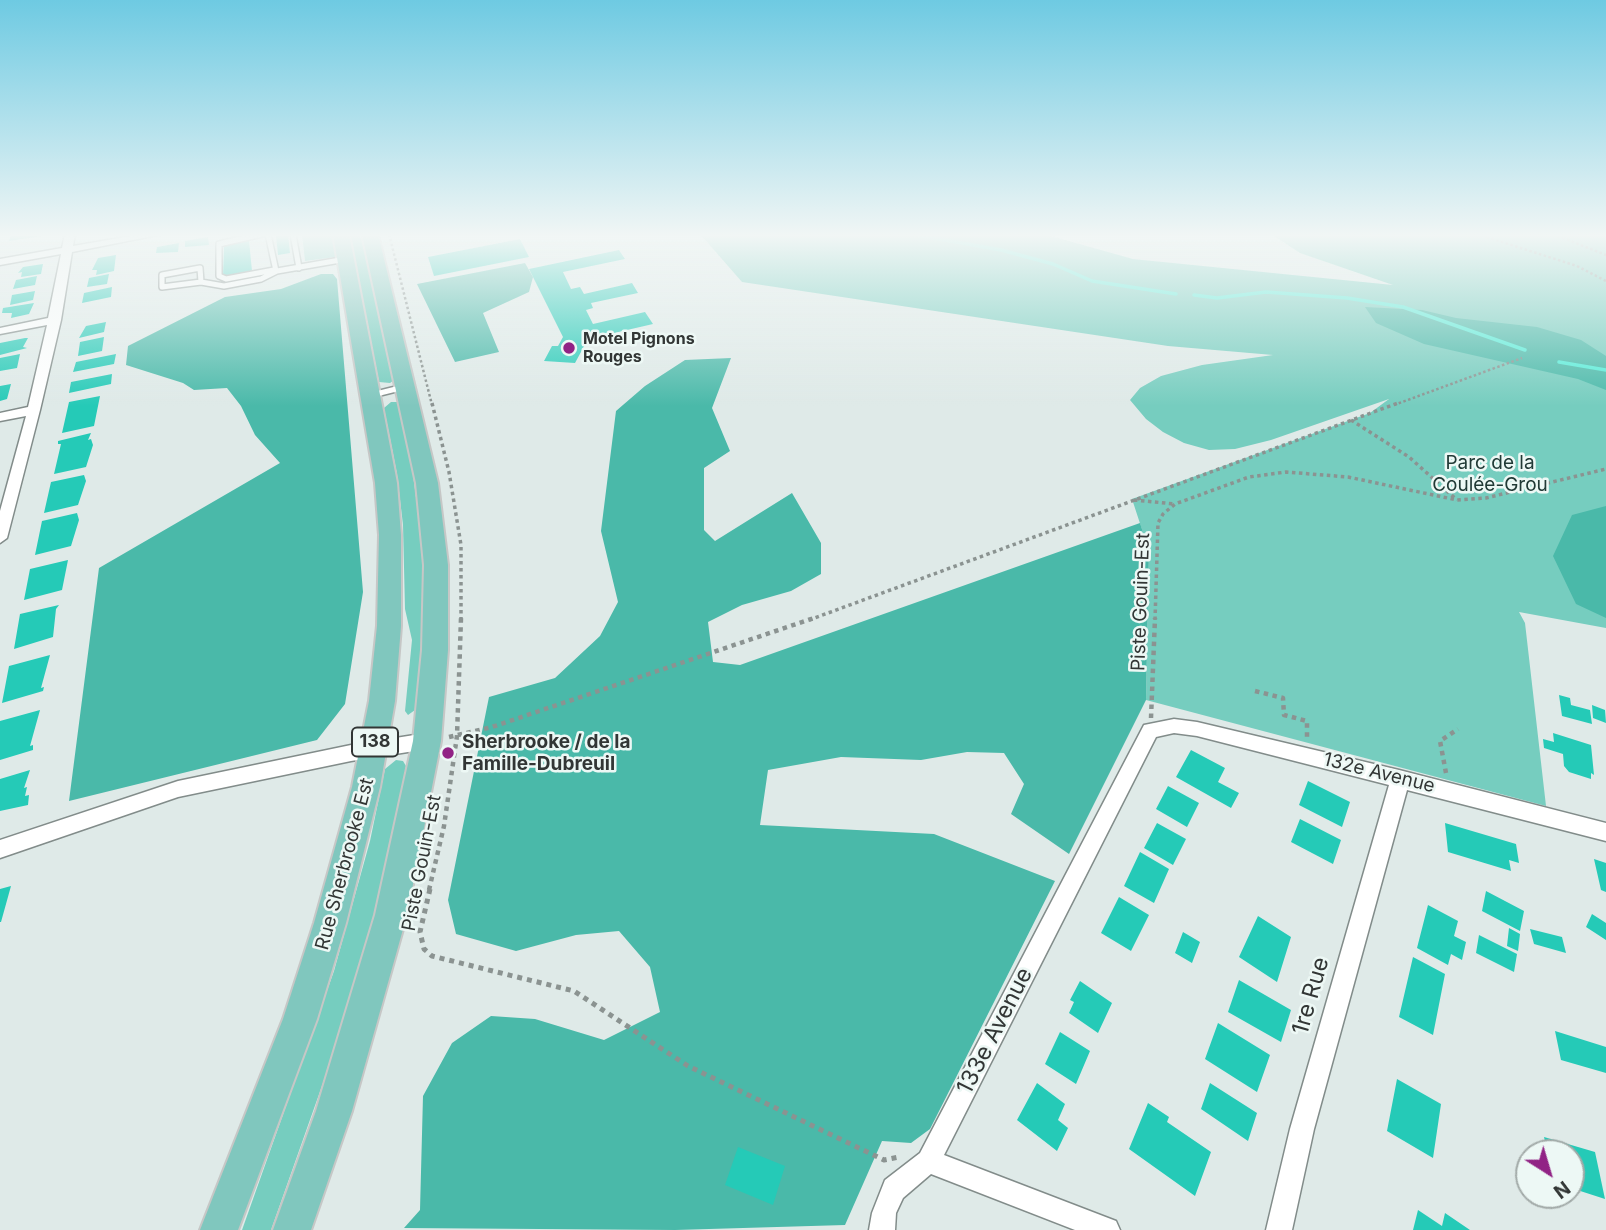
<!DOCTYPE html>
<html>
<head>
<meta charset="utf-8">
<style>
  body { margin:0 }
  #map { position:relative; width:1606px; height:1230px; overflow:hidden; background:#dfeae8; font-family:Inter,sans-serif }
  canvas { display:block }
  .north { position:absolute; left:1515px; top:1139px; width:70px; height:70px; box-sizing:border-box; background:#edf8f5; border:2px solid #a2aaa8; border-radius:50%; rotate:143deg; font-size:19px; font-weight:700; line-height:28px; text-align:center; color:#323635 }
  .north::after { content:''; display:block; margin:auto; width:24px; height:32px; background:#912385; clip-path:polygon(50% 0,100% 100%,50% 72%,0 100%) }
</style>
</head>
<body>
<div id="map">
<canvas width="1606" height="1230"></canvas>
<div class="north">N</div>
</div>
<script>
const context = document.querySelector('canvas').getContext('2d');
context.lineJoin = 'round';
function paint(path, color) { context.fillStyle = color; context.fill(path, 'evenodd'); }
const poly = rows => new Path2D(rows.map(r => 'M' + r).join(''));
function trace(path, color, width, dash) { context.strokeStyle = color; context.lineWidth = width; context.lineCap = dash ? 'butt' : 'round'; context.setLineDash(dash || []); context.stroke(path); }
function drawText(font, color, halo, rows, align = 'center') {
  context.font = font + ' Inter,sans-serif'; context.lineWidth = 5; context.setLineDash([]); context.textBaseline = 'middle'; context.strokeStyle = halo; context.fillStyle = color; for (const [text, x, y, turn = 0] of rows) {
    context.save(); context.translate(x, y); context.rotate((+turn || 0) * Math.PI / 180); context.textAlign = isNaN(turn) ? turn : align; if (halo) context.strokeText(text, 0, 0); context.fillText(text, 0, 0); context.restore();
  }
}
paint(poly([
  [302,234,332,234,336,257,305,261],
  [350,234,358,234,365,243,394,380,390,383,379,382],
  [700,234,1044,234,1133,259,1393,285,1300,253,1271,234,1606,234,1606,628,1519,612,1525,623,1546,806,1146,700,1149,551,1132,499,1370,413,1389,399,1271,440,1235,449,1209,450,1184,443,1163,432,1146,419,1130,400,1140,388,1161,376,1202,365,1273,355,1168,346,742,282],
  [391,402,399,402,410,451,423,552,421,667,415,710,408,715,405,711,412,640,405,609,403,525,397,474,384,408],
  [396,760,403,761,406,766,395,828,368,938,323,1083,271,1230,242,1230,334,971,370,841,385,769]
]), '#76cdbf');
paint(poly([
  [525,263,533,277,529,292,483,313,499,352,455,362,417,284],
  [321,274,333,274,337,279,363,592,345,704,317,740,69,801,99,568,280,463,255,435,241,406,227,388,194,390,183,383,126,365,128,346,225,297,281,289],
  [1365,307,1422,310,1456,318,1537,327,1581,340,1606,356,1606,390,1578,379,1424,344,1376,323],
  [731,358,712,408,730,451,704,468,704,530,715,541,792,493,821,543,821,574,791,591,742,605,708,622,713,662,740,665,1140,523,1149,551,1146,700,1069,854,1011,814,1024,784,1004,753,967,752,921,760,841,757,768,770,760,825,934,834,1055,881,930,1129,911,1143,882,1141,845,1225,675,1230,404,1228,420,1210,423,1096,452,1043,491,1016,535,1019,604,1040,660,1012,650,967,619,931,576,935,516,951,456,934,448,900,489,697,555,678,600,636,618,602,601,531,616,411,645,386,685,360],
  [1606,506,1606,618,1576,604,1553,556,1572,515]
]), '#4ab9a9');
trace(poly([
  [911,234,1001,250,1053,264,1092,281,1176,294],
  [1194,295,1217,298,1266,292,1347,298,1403,307,1525,350],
  [1559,362,1606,370]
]), '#57ecd8', 3.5);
paint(poly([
  [16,234,48,234,48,235,9,241,11,235],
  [288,234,290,253,278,255,276,236],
  [208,237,209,245,185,247,185,241],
  [520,239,529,257,434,276,428,257],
  [249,240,252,271,223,277,224,245],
  [179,243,178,252,156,253,157,247],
  [619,250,625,259,563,272,571,289,580,287,584,294,632,283,638,293,591,303,593,308,586,310,593,324,645,312,653,324,588,339,575,363,544,361,552,346,558,346,563,337,529,269],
  [116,255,114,271,96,275,97,270,92,270,98,258],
  [43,264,41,274,21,277,22,272,18,273,23,267],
  [109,274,107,284,87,287,89,278],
  [37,276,35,285,13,289,16,280],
  [112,287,111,297,82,303,84,293],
  [35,291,33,300,10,305,12,295],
  [34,303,29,314,11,318,12,313,2,313,3,308],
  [106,322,104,332,79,338,86,326],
  [104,337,102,351,78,356,80,342],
  [25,338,28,338,23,347,27,348,0,355,0,343],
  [20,354,17,368,0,371,0,358],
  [116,354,114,364,73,372,76,362],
  [112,374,111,384,69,393,71,382],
  [11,384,7,399,0,401,0,386],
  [100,396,94,426,62,433,69,402],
  [91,433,88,440,91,439,93,445,86,467,54,474,61,444,58,444,58,441],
  [84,475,86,481,78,505,44,513,51,482],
  [77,513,79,520,71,546,35,555,42,521],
  [68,560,62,590,24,600,30,569],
  [59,605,56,609,53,637,14,649,20,614],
  [50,655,41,688,44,687,43,691,2,703,9,666],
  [1559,695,1570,698,1571,705,1590,710,1592,724,1562,716],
  [1592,705,1605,710,1606,723,1593,718],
  [40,710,30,746,33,745,33,750,0,760,0,721],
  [1553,733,1591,745,1594,775,1591,773,1591,779,1569,772,1564,766,1563,754,1544,748,1543,739,1554,742],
  [1191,750,1225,768,1218,782,1239,793,1231,808,1176,777],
  [30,770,24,788,27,787,25,796,29,795,28,805,0,811,0,779],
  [1308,781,1350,802,1342,827,1299,805],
  [1168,786,1199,803,1187,827,1156,809],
  [1300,819,1341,840,1333,864,1291,842],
  [1157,823,1186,839,1173,865,1144,848],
  [1445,823,1516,844,1519,863,1509,860,1511,871,1448,852],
  [1140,852,1169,869,1154,903,1124,886],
  [1594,859,1606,863,1606,892,1601,890],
  [11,886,1,922,0,922,0,889],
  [1486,891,1524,911,1520,931,1482,911],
  [1119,897,1149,915,1131,951,1101,933],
  [1428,905,1458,921,1454,936,1466,942,1462,960,1451,954,1448,965,1417,948],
  [1592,914,1606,923,1606,940,1586,927],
  [1258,916,1291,937,1277,982,1239,957],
  [1509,928,1520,934,1518,951,1507,946],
  [1530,929,1562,937,1566,953,1534,944],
  [1183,932,1200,942,1192,963,1175,953],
  [1479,935,1517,954,1514,972,1476,953],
  [1413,957,1445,974,1433,1035,1399,1017],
  [1239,980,1291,1010,1281,1042,1228,1012],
  [1080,981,1112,1003,1098,1033,1069,1013,1074,1002,1070,1000],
  [1218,1023,1270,1055,1257,1092,1205,1059],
  [1555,1031,1606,1047,1606,1073,1561,1060],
  [1060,1032,1090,1051,1076,1084,1045,1064],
  [1397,1079,1441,1104,1433,1158,1387,1131],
  [1037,1083,1065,1104,1058,1120,1068,1128,1057,1151,1017,1120],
  [1210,1083,1257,1113,1248,1141,1201,1109],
  [1148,1103,1169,1117,1167,1122,1211,1152,1195,1196,1129,1149],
  [1544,1137,1595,1152,1605,1199,1571,1188,1571,1153,1548,1153],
  [738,1147,785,1166,773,1205,725,1185],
  [1418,1210,1442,1226,1445,1213,1470,1230,1413,1230]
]), '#25cab7');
const lane = poly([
  [262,234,219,244,219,276,226,279,274,270],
  [268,234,276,271],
  [293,234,299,268],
  [200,268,201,282,162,287,162,275,200,268],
  [201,282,224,286,261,279,277,271,346,259],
  [372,395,404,387]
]);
const street = poly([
  [65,234,75,234,73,246,143,234,163,234,72,252,61,320,40,410,7,538,0,543,0,511,26,416,0,421,0,413,28,407,47,325,0,334,0,328,48,318,61,254,0,265,0,259,62,248,65,234],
  [1174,719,1197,722,1399,770,1606,823,1606,841,1407,790,1314,1129,1292,1230,1266,1230,1290,1129,1389,785,1197,736,1174,733,1156,737,944,1155,1116,1221,1120,1230,1075,1230,931,1174,903,1198,896,1213,895,1230,869,1230,872,1213,885,1180,920,1153,1144,725,1174,719],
  [427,733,433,736,436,741,433,746,427,749,351,761,178,797,0,858,0,840,178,781,351,745,427,733]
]);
const primary = poly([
  [333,234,349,234,397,483,401,535,401,626,395,701,380,787,346,923,317,1019,238,1230,200,1230,283,1019,314,923,352,787,369,701,377,626,379,535,375,483,333,234],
  [362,234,378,234,438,483,448,565,448,650,441,741,407,915,352,1111,311,1230,273,1230,316,1111,375,915,413,741,422,650,424,565,416,483,362,234]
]);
trace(lane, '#828c8a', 8);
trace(street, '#828c8a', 3);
trace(primary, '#c6c7c6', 4);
trace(poly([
  [389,234,432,405],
  [1477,234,1577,266,1606,281],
  [1553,234,1606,255],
  [1394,405,1522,358]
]), '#8b9391', 2.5, [2.5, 2.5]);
trace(poly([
  [432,403,449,472,461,545,461,620],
  [1351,420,1409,457,1457,500],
  [1134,500,1175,504],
  [809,620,1398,403],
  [1155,620,1158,523,1163,514,1175,504,1249,477,1286,472,1348,477,1457,500,1486,498,1606,469]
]), '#8b9391', 3.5, [3.5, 3.5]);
trace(poly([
  [1255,691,1283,698,1284,715,1307,721,1307,740],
  [1151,718,1155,618],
  [449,737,492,727,814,618],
  [1446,773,1440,741,1458,729],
  [429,890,444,826,457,736,461,618]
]), '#8b9391', 4.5, [4.5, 4.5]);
trace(poly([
  [430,889,420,932,424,949,432,956,574,991,688,1066,884,1160,899,1157]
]), '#8b9391', 5, [5, 5]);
trace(lane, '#fff', 5);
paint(street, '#fff');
paint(primary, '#80c7be');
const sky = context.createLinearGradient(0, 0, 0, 406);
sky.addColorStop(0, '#6ecae2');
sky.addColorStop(0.58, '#f1f6f5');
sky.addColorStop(1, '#f1f6f500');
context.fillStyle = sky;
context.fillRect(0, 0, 1606, 406);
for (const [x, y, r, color] of [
  [569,348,7,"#912385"],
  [448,753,7,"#912385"]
]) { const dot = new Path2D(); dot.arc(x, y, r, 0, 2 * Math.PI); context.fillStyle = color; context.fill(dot); trace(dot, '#edf8f5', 2.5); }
drawText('bold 16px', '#323635', '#edf8f5', [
  ["Motel Pignons",583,339],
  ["Rouges",583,357]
], 'left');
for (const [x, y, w] of [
  [375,742,46]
]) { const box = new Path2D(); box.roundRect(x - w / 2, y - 14.5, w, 29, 5); context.fillStyle = '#edf8f5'; context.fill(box); trace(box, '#323635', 2); }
drawText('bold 18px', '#323635', null, [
  ["138",375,742]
]);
drawText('19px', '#213a36', '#edf8f5', [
  ["Parc de la",1490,463],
  ["Coulée-Grou",1490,485]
]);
drawText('19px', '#323635', '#edf8f5', [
  ["Piste Gouin-Est",1141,602,-88],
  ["132e Avenue",1379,773,14],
  ["Piste Gouin-Est",422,863,-79],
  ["Rue Sherbrooke Est",345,864,-75]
]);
drawText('bold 19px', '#323635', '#edf8f5', [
  ["Sherbrooke / de la",462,742],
  ["Famille-Dubreuil",462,764]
], 'left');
drawText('23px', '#323635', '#edf8f5', [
  ["1re Rue",1311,996,-74],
  ["133e Avenue",995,1031,-63]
]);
</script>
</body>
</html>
